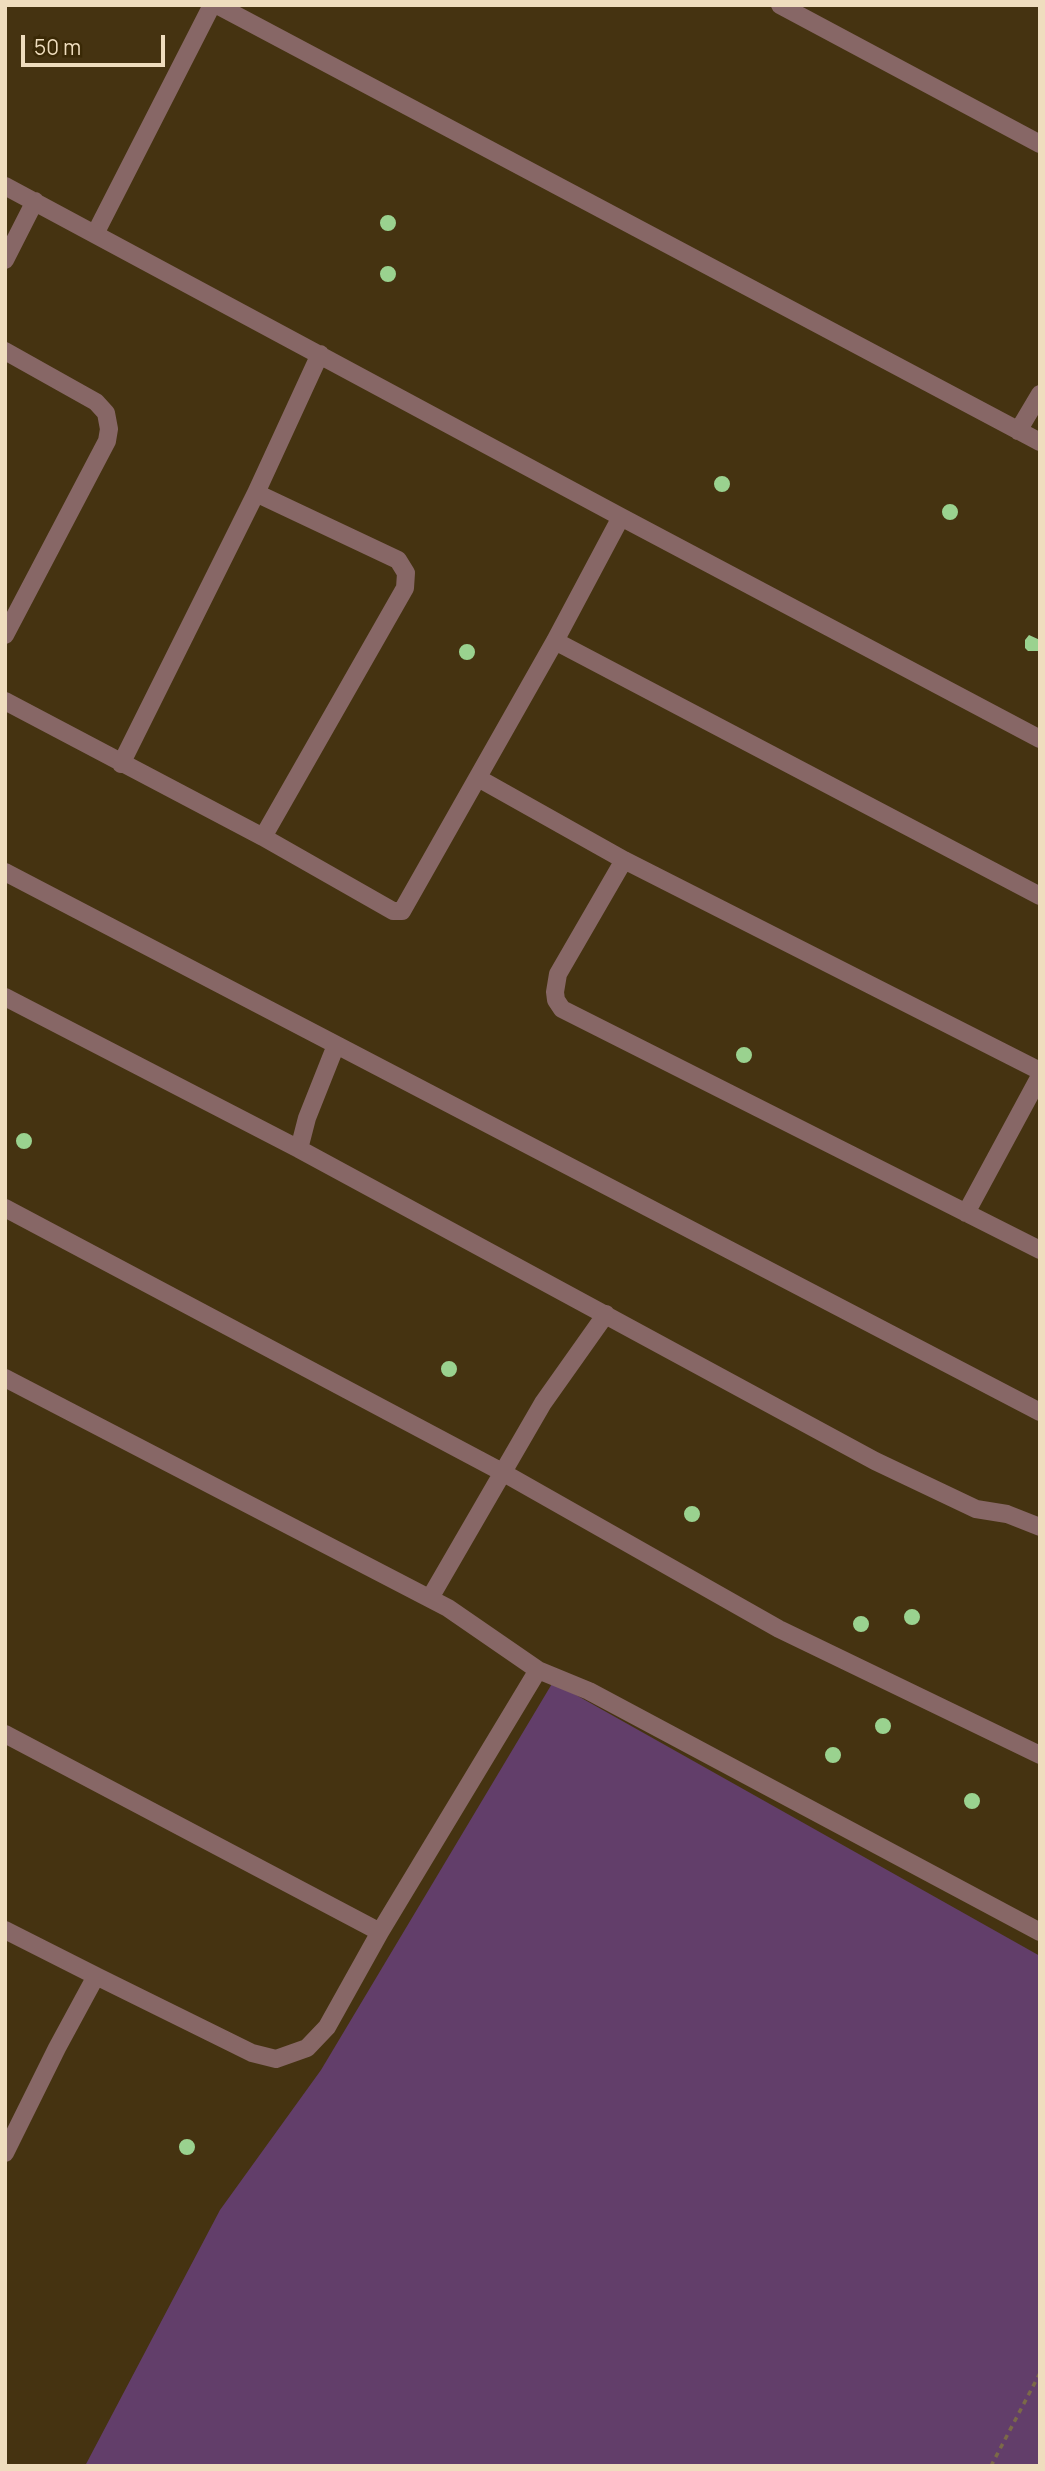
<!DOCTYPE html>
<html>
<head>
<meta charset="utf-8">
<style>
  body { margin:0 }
  #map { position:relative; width:1045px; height:2471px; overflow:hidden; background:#453311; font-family:Manrope,sans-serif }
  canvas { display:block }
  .frame { position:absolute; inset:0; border:7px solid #efddbe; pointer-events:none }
  .scale { position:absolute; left:21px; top:35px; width:144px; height:32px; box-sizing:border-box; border:4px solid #efddbe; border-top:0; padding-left:9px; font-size:21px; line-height:24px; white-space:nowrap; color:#efddbe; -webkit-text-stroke:5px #3a2906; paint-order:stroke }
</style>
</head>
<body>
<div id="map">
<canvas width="1045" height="2471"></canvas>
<div class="frame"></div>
<div class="scale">50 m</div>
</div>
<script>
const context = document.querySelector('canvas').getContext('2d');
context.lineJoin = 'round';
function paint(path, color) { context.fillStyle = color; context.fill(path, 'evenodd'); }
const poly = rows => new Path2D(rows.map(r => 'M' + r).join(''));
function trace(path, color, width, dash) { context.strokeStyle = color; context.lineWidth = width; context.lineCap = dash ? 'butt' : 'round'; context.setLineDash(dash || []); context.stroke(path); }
paint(poly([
  [553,1682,1040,1956,1040,2466,85,2466,220,2210,321,2070]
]), '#623e6a');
paint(poly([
  '380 223a8 8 0 1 1 16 0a8 8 0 1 1-16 0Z',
  '380 274a8 8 0 1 1 16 0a8 8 0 1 1-16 0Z',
  '714 484a8 8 0 1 1 16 0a8 8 0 1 1-16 0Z',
  '942 512a8 8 0 1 1 16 0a8 8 0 1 1-16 0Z',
  [1029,635,1040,640,1040,651,1028,651,1025,648,1025,640],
  '459 652a8 8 0 1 1 16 0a8 8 0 1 1-16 0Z',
  '736 1055a8 8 0 1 1 16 0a8 8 0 1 1-16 0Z',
  '16 1141a8 8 0 1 1 16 0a8 8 0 1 1-16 0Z',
  '441 1369a8 8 0 1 1 16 0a8 8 0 1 1-16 0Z',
  '684 1514a8 8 0 1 1 16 0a8 8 0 1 1-16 0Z',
  '904 1617a8 8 0 1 1 16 0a8 8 0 1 1-16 0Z',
  '853 1624a8 8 0 1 1 16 0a8 8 0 1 1-16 0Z',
  '875 1726a8 8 0 1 1 16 0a8 8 0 1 1-16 0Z',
  '825 1755a8 8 0 1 1 16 0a8 8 0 1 1-16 0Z',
  '964 1801a8 8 0 1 1 16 0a8 8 0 1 1-16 0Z',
  '179 2147a8 8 0 1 1 16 0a8 8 0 1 1-16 0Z'
]), '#9ad28f');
trace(poly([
  [991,2466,1040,2373]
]), '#7b6948', 3.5, [5, 5]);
trace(poly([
  [217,5,1040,442],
  [780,5,1040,144],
  [5,186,621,517,1040,739],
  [95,234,212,5],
  [5,260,35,201],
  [5,351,96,402,106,413,109,429,107,441,5,635],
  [1018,431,1040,394],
  [256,493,320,354],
  [555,641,1040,896],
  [5,701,263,837,393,911,402,911,555,641,621,517],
  [121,764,256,493,398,560,406,573,405,588,263,837],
  [478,778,624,860,1040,1071],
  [624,860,558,974,555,992,556,1000,562,1009,1040,1250],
  [5,872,1040,1412],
  [5,997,299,1149],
  [336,1045,307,1118,299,1149,875,1461,976,1509,1007,1514,1040,1527],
  [5,1208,502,1472,779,1629,1040,1755],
  [966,1213,1040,1076],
  [5,1378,448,1608,538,1670],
  [430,1598,543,1403,606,1314],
  [5,1734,380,1932],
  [5,1930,96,1976],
  [5,2153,57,2048,96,1976,252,2053,276,2059,307,2048,327,2027,380,1932,538,1670,589,1691,1040,1932]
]), '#876766', 18);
</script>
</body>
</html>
